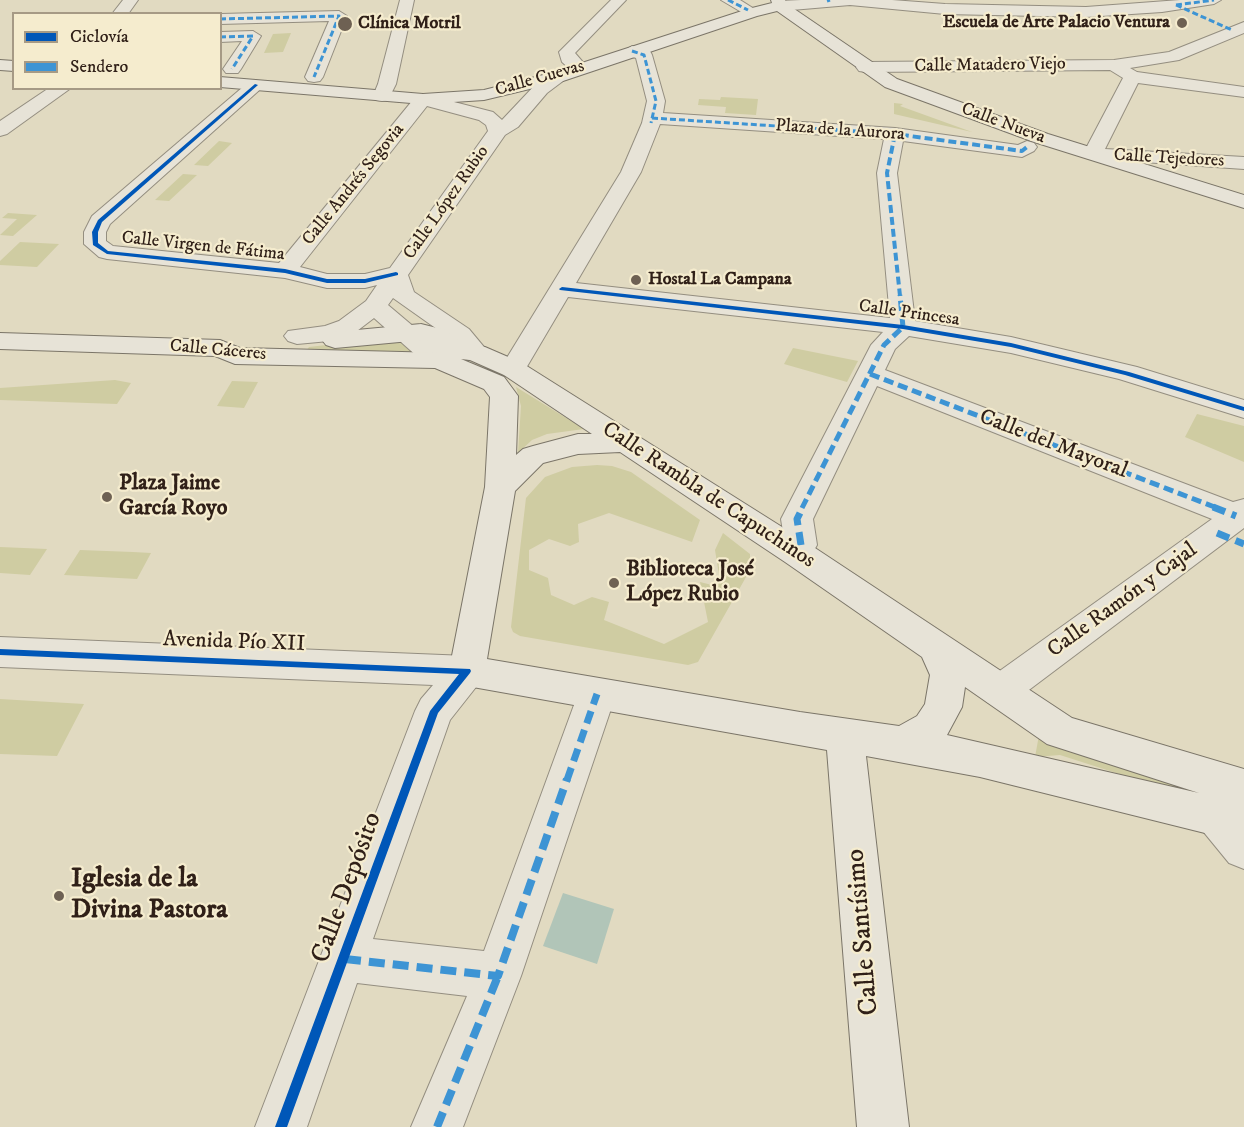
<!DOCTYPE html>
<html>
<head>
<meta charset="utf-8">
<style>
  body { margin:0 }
  #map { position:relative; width:1244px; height:1127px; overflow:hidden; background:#e1dac1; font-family:"IM FELL DW Pica",serif }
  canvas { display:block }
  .legend { position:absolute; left:12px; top:12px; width:210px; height:78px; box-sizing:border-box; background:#f5ecce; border:2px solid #a69a85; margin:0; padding:8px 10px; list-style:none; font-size:18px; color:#302018 }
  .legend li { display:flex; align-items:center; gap:12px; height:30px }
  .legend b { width:30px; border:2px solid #a69a85 }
</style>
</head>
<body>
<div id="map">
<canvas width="1244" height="1127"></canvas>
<ul class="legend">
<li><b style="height:8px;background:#0057b8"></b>Ciclovía</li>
<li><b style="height:8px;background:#3d94d4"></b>Sendero</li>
</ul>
</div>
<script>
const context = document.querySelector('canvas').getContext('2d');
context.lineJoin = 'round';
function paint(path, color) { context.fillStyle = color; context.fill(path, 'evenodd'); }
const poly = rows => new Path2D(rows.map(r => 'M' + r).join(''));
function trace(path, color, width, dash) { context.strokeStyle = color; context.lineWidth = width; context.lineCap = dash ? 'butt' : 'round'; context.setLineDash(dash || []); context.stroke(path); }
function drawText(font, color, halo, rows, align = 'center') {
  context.font = font + ' "IM FELL DW Pica",serif'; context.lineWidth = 4.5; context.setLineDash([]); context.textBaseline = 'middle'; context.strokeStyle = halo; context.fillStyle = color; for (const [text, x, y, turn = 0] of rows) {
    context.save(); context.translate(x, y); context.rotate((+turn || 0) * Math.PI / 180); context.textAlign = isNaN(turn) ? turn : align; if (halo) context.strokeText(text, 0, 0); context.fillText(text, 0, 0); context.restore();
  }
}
paint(poly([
  [291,33,283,52,264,53,273,34],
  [721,97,758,99,756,115,725,113,726,107,698,105,699,99,720,100],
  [894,103,903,104,900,106,972,132,894,114],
  [219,141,232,143,208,166,194,165],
  [183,174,197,175,169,201,155,200],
  [8,213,37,215,13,236,0,235,17,219,2,218],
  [20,242,59,244,37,267,0,265,0,261],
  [395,337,415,354,306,351,309,347],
  [793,348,858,361,847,382,784,364],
  [115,380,131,383,117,404,0,400,0,388],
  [232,381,258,382,244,408,217,406],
  [516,387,584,429,547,434,532,440,518,453,521,406],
  [1197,414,1244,426,1244,462,1185,437],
  [597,465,612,466,631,472,700,520,692,542,609,513,578,524,579,542,570,546,549,539,529,550,529,570,548,578,551,595,574,605,592,597,609,602,604,620,664,644,708,622,700,582,712,585,720,581,715,550,723,533,750,554,750,570,698,662,688,665,520,636,513,632,511,627,526,498,545,477,572,467],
  [0,547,47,549,30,575,0,573],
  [80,550,133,552,151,553,137,579,64,575],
  [0,699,84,704,57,756,0,754],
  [1041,724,1244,798,1244,814,1060,755,1035,757]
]), '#cfcca2');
paint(poly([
  [563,893,614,909,597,964,543,946]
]), '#b1c5b8');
const street = poly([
  [123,0,138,0,128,14,112,14,123,0],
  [400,0,414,0,396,84,388,100,382,101,376,100,373,96,378,84,400,0],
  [611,0,626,0,575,53,588,68,585,72,573,72,562,62,559,52,611,0],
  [721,0,740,0,756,10,753,13,743,13,721,0],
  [801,0,892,0,945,4,1086,7,1180,0,1221,0,1214,4,1162,12,1086,17,945,14,850,5,780,11,772,6,780,1,801,0],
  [339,11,347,16,323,77,320,81,314,82,308,81,305,77,329,21,220,24,220,14,339,11],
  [1244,22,1244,33,1179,60,1130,68,1137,72,1244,87,1244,97,1138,83,1105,149,1244,157,1244,169,1086,158,1083,154,1123,78,1110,70,865,72,859,71,856,67,859,63,865,62,1114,60,1169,52,1244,22],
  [253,31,261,36,241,69,238,73,226,73,223,69,242,41,220,42,220,32,253,31],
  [632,46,650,51,652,55,665,101,663,113,895,128,1018,145,1027,141,1034,143,1037,147,1034,151,1022,157,903,141,897,173,915,321,1011,337,1137,367,1244,400,1244,418,1119,379,1011,353,909,336,895,349,885,370,1233,502,1244,499,1244,528,1013,702,1000,707,987,702,981,691,987,680,1212,519,877,386,813,519,817,545,812,554,801,557,790,554,785,545,781,519,871,345,883,332,568,297,522,375,513,377,504,375,500,369,621,172,642,123,647,101,636,58,626,55,624,51,632,46],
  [660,124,884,139,877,173,890,318,576,283,641,172,660,124],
  [557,72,563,73,566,77,563,81,547,93,518,127,505,135,408,275,414,292,469,329,489,353,485,359,476,361,467,359,451,339,393,298,388,305,446,354,450,360,446,366,437,368,428,366,374,318,357,331,329,341,297,344,288,341,284,336,288,331,325,326,339,321,366,301,377,285,365,288,327,288,285,278,107,259,99,257,84,244,84,232,92,216,250,81,262,81,265,85,110,224,106,232,106,241,113,246,279,263,417,95,423,94,493,112,502,120,535,85,551,73,557,72],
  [427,106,479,120,486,125,488,131,390,268,365,274,327,274,300,267,427,106],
  [49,88,71,88,7,134,0,136,0,121,49,88],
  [0,637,467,656,480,660,485,671,480,682,450,720,373,939,484,951,578,694,584,683,597,678,610,683,616,694,521,976,463,1127,411,1127,467,996,357,983,307,1127,255,1127,415,711,421,699,433,685,0,667,0,637],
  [1217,796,1232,802,1244,816,1244,869,1229,863,1202,830,1196,816,1202,802,1217,796]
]);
const secondary = poly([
  [771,0,785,0,787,4,897,79,1048,134,1244,195,1244,208,1034,142,885,87,777,11,757,16,563,81,484,100,423,104,220,87,220,77,423,94,484,90,551,73,748,9,772,3,771,0],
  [0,60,14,61,14,71,0,70,0,60],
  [421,324,445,330,462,343,485,347,522,363,809,544,1072,718,1244,769,1244,845,1217,836,980,777,866,756,909,1127,857,1127,827,750,467,686,454,682,449,671,485,487,490,397,484,389,435,368,235,364,215,356,0,349,0,333,220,340,240,348,442,353,428,341,421,340,335,348,326,345,322,340,326,335,335,332,421,324],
  [461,359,470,360,504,375,592,434,578,434,533,446,523,449,516,455,518,396,504,377,461,359],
  [620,452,785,562,922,657,930,675,925,704,917,716,899,726,800,712,487,659,515,491,543,463,578,454,620,452],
  [965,687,1047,744,1199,793,947,735,962,707,965,687]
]);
trace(street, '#948e80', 2);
trace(secondary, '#7b7568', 2);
paint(street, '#e7e3d7');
paint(secondary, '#e7e3d7');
trace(poly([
  [728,0,748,10],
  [827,1,830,0],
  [1176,5,1232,30],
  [1176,5,1214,0],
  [220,19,339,16,314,77],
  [220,37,253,36,232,69],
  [632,51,644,55,656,101,651,123],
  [652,118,839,130]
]), '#3d94d4', 3, [6, 3]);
trace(poly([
  [817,129,895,134,1022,151,1027,147],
  [895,134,887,173,900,296]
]), '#3d94d4', 4, [8, 4]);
trace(poly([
  [870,374,1217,508],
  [802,508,884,345,903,327,900,295]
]), '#3d94d4', 5, [10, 5]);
trace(poly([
  [1213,507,1236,516],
  [1217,533,1244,544],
  [801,545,797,519,803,507],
  [567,780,597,694]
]), '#3d94d4', 7, [13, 7]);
trace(poly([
  [345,959,498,976,567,779],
  [437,1127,498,976]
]), '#3d94d4', 8, [16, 8]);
paint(poly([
  [255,84,258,85,102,222,98,232,98,243,108,251,285,269,327,279,365,279,396,272,398,273,398,275,365,283,327,283,285,273,107,254,93,245,92,232,98,220,255,84],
  [562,287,903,325,1011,343,1129,372,1244,407,1244,411,1125,375,1011,347,903,329,560,290,559,289,562,287],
  [0,649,470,669,471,671,470,673,438,713,287,1127,275,1127,430,711,459,674,0,655,0,649]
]), '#0057b8');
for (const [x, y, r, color] of [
  [1182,23,6,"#6e6153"],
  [345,24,8,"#6e6153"],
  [636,280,6,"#6e6153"],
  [107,497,6,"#6e6153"],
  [614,583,6,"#6e6153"],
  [59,896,6,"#6e6153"]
]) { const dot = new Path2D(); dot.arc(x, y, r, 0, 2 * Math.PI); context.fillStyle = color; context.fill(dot); trace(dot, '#f5ecce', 2); }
drawText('bold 18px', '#302018', '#f5ecce', [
  ["Escuela de Arte Palacio Ventura",1170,23,"right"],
  ["Clínica Motril",358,24],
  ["Hostal La Campana",648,280]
], 'left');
drawText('18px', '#302018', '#f5ecce', [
  ["Calle Matadero Viejo",990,66,-1],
  ["Calle Cuevas",540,79,-16],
  ["Calle Nueva",1003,124,20],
  ["Plaza de la Aurora",840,131,4],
  ["Calle Tejedores",1169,159,3],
  ["Calle Andrés Segovia",354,185,-51],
  ["Calle López Rubio",447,203,-55],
  ["Calle Virgen de Fátima",203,247,6],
  ["Calle Princesa",909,314,8],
  ["Calle Cáceres",218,351,5]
]);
drawText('22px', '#302018', '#f5ecce', [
  ["Calle del Mayoral",1053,445,21],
  ["Calle Rambla de Capuchinos",708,496,33],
  ["Calle Ramón y Cajal",1123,601,-36],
  ["Avenida Pío XII",234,643,2]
]);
drawText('bold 22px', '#302018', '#f5ecce', [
  ["Plaza Jaime",119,484],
  ["García Royo",119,509],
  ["Biblioteca José",626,570],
  ["López Rubio",626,595]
], 'left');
drawText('bold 27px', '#302018', '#f5ecce', [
  ["Iglesia de la",71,880],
  ["Divina Pastora",71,911]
], 'left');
drawText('27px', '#302018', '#f5ecce', [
  ["Calle Depósito",348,888,-70],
  ["Calle Santísimo",864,932,-95]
]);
</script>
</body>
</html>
